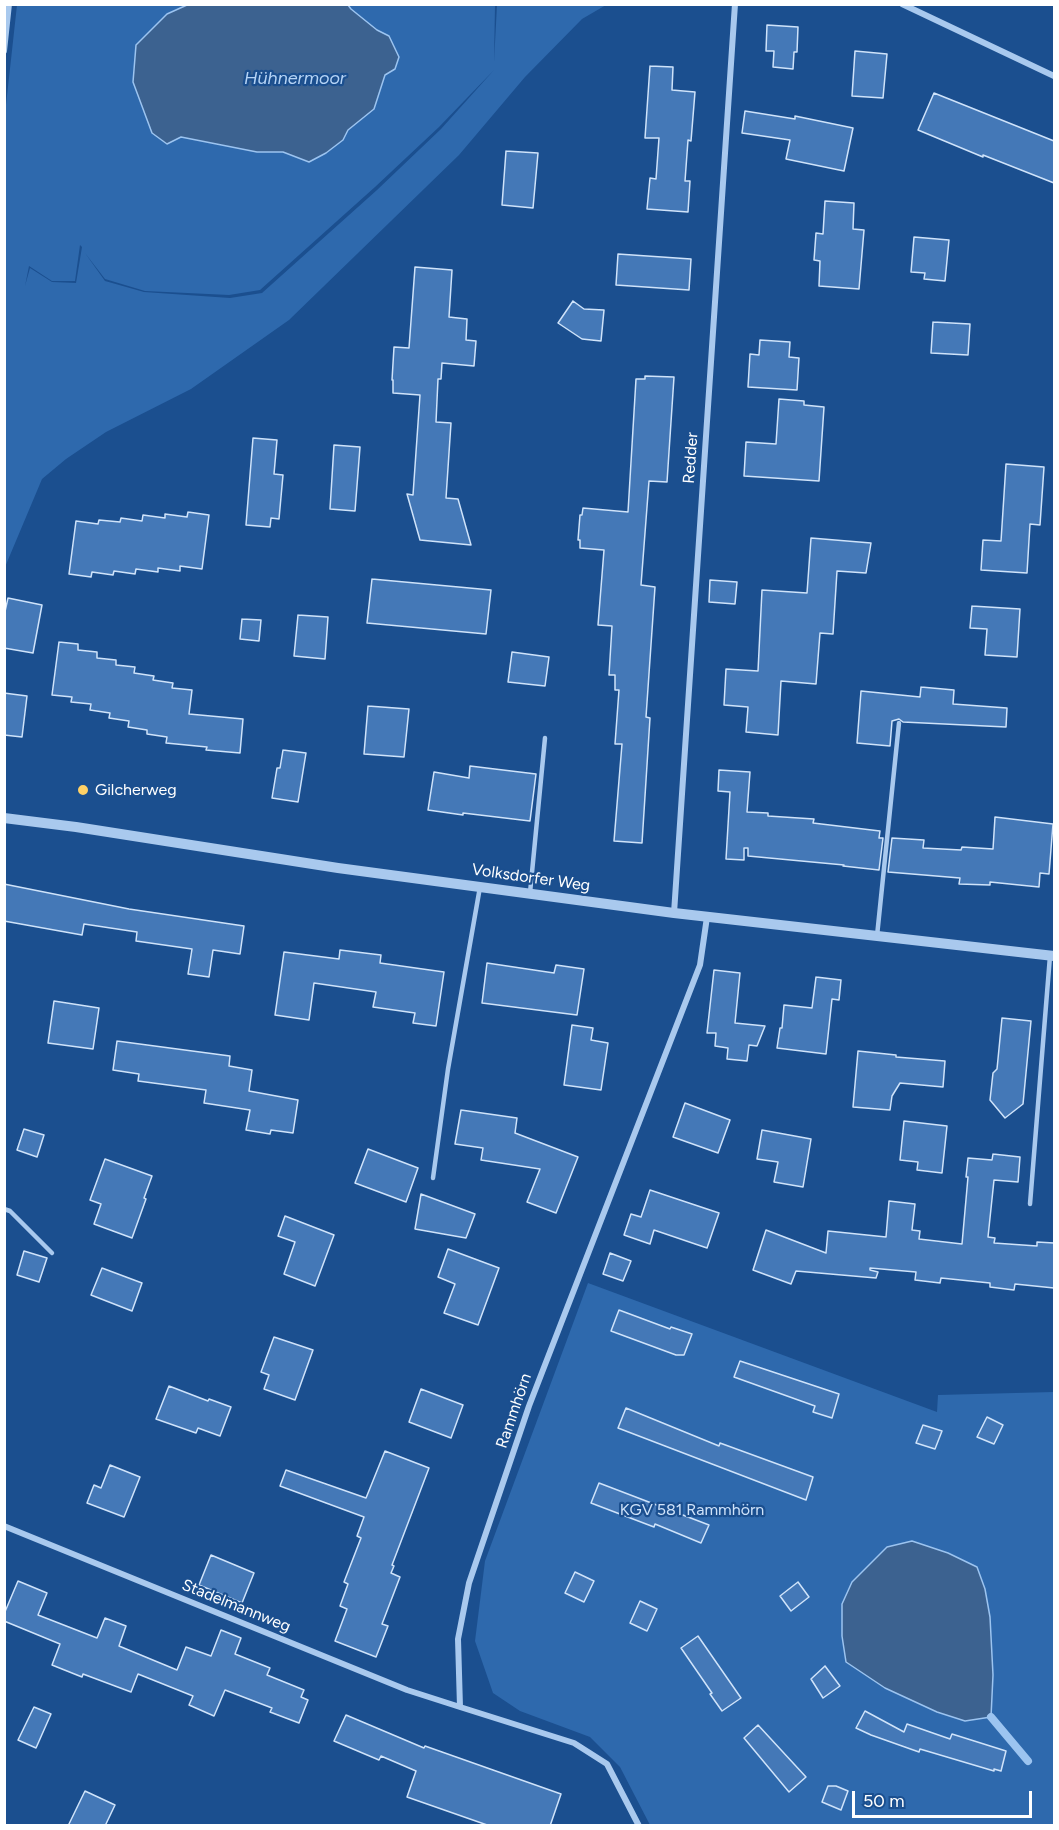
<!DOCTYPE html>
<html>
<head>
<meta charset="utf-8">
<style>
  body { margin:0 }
  #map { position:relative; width:1059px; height:1830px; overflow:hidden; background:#1b4f8f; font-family:Figtree,sans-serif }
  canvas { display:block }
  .frame { position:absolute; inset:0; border:6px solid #fff; pointer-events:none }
  .scale { position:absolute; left:852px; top:1791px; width:180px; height:27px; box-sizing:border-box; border:3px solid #fff; border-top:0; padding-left:8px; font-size:18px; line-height:21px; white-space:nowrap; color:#fff; -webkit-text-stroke:4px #1b4f8f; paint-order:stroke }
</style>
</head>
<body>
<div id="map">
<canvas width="1059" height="1830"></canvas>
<div class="frame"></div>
<div class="scale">50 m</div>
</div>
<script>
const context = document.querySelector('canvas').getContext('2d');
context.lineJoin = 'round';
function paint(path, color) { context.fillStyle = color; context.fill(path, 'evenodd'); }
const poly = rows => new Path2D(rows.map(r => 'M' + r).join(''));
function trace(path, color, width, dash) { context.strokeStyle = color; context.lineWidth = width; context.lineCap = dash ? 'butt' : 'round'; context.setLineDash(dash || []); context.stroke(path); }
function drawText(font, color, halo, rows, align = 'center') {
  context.font = font + ' Figtree,sans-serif'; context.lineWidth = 4.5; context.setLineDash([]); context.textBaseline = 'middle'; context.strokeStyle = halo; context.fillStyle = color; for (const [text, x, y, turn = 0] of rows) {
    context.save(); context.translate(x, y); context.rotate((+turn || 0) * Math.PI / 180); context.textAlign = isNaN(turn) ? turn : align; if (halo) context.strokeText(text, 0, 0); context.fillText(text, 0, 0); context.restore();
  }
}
paint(poly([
  [17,5,187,5,167,14,181,137,257,152,283,152,309,162,326,153,343,140,348,130,373,109,385,75,395,69,389,36,377,30,351,9,348,5,495,5,494,62,497,5,606,5,582,19,525,77,459,155,289,320,191,389,106,432,66,459,42,479,5,567,4,123],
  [494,70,441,129,377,190,262,293,230,298,144,292,105,281,85,253,105,279,145,291,229,295,260,290,375,187,439,127],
  [80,245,82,247,76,283,52,282,30,268,25,286,29,266,52,281,75,281],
  [588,1283,937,1412,938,1395,1054,1392,1054,1825,650,1825,620,1767,590,1737,520,1711,493,1693,475,1641,485,1561],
  [992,1653,993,1675,965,1721,937,1712,885,1688]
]), '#2e69ad');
const water = poly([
  [187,5,348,5,351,9,377,30,389,36,399,57,395,69,385,75,374,109,348,130,343,140,326,153,309,162,283,152,257,152,181,137,167,144,152,133,133,82,136,45,167,14,187,5],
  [912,1541,948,1553,977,1567,985,1589,990,1617,993,1675,991,1717,965,1721,937,1712,885,1688,846,1662,842,1636,842,1604,852,1582,887,1547,912,1541]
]);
paint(water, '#3c6290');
trace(water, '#9cc4f0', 1.5);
trace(poly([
  [991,1717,1028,1761]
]), '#9cc4f0', 8);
const building = poly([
  [767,25,798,27,797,52,794,52,793,69,773,67,774,51,766,51,767,25],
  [855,51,887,54,883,98,852,96,855,51],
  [650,66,673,67,672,90,695,92,691,141,688,140,685,181,690,181,688,212,647,209,650,178,656,179,659,138,645,138,650,66],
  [934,93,1054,141,1054,183,983,155,983,157,918,130,934,93],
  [745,111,795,119,795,116,853,128,844,171,786,159,790,140,742,133,745,111],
  [506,151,538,153,533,208,502,205,506,151],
  [825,201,854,203,853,229,864,230,859,289,819,286,820,261,814,260,816,233,823,234,825,201],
  [914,237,949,240,945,281,924,279,925,273,911,272,914,237],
  [618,254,691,259,689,290,616,285,618,254],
  [415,267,452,270,449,317,467,319,466,340,476,341,474,366,442,363,441,379,438,379,436,422,451,423,446,498,458,499,471,545,420,540,407,494,413,495,420,395,393,393,393,380,392,380,394,347,409,348,415,267],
  [573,301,584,309,604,310,601,341,582,339,558,323,573,301],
  [933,322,970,324,968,355,931,353,933,322],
  [760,340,790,342,789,357,799,358,797,390,748,387,750,354,759,355,760,340],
  [645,376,674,377,667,482,649,481,641,585,655,587,646,717,650,718,642,843,614,841,622,744,615,744,619,690,615,690,615,675,609,675,612,626,598,625,604,550,580,548,580,540,578,540,580,515,582,515,583,508,628,512,636,379,645,379,645,376],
  [779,399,804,401,804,405,824,407,819,481,744,476,746,442,776,444,779,399],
  [253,438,277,440,274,474,283,475,279,519,271,518,270,527,246,525,253,438],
  [334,445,360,447,355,511,330,509,334,445],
  [1006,464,1044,467,1040,525,1030,524,1027,573,981,570,983,540,1001,541,1006,464],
  [188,512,209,515,202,569,180,566,180,571,158,568,158,572,136,569,135,574,114,571,113,575,92,572,91,577,69,574,76,521,98,524,99,520,120,522,121,518,142,521,143,515,165,518,165,514,187,517,188,512],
  [811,538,871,543,866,573,837,571,833,634,820,633,816,684,781,681,778,735,746,732,748,707,724,705,726,669,758,671,762,590,807,593,811,538],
  [372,579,491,590,486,634,367,623,372,579],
  [710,580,737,582,735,604,709,602,710,580],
  [8,598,42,605,33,653,4,648,4,616,8,598],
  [972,606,1020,609,1017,657,985,655,987,629,970,628,972,606],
  [298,615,328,617,325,659,294,656,298,615],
  [242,619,261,620,259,641,240,639,242,619],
  [59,642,78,644,78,650,97,652,97,658,116,660,116,665,135,667,134,673,154,676,153,680,173,683,172,688,192,690,189,714,243,719,240,753,206,750,207,747,166,743,167,737,147,734,147,730,128,727,129,721,109,718,110,713,90,710,91,704,71,702,72,697,52,695,59,642],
  [512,652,549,657,545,686,508,682,512,652],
  [921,687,954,690,953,704,1007,708,1006,727,903,722,899,719,892,721,890,746,857,743,861,691,920,697,921,687],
  [4,693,27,696,22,737,4,735,4,693],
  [368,706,409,709,404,757,364,754,368,706],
  [283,750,306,753,298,802,272,798,277,768,280,768,283,750],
  [470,766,536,774,530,821,463,813,463,815,428,810,434,772,469,778,470,766],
  [719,770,750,772,747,812,768,813,768,816,814,819,813,823,880,831,879,838,883,838,879,870,843,866,844,865,748,856,748,848,744,848,744,860,726,859,730,792,718,791,719,770],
  [995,817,1053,824,1049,874,1040,873,1039,887,990,882,990,885,959,884,960,878,888,872,892,838,924,840,923,848,961,850,962,847,993,849,995,817],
  [4,884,129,909,244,926,240,954,213,950,209,977,188,974,192,949,136,941,137,932,84,924,82,935,4,921,4,884],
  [340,950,381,955,380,963,444,972,436,1026,413,1023,415,1013,373,1007,376,992,314,983,309,1020,275,1015,284,952,339,959,340,950],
  [487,963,554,973,556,965,584,969,577,1015,482,1003,487,963],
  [714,970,740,973,735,1023,765,1026,757,1046,749,1045,747,1061,727,1059,728,1048,715,1046,716,1033,707,1033,714,970],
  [816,977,841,980,839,1000,832,999,826,1054,777,1048,780,1028,782,1028,784,1005,812,1008,816,977],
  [54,1001,99,1008,93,1049,48,1043,54,1001],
  [1002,1018,1031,1021,1023,1104,1005,1118,990,1100,993,1073,997,1069,1002,1018],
  [572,1025,593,1028,591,1040,608,1043,601,1090,564,1085,572,1025],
  [117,1041,230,1056,229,1066,252,1070,249,1091,298,1100,293,1133,271,1130,270,1134,246,1130,250,1110,204,1103,206,1090,138,1081,139,1074,113,1070,117,1041],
  [858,1051,896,1055,896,1057,945,1061,943,1087,900,1083,892,1096,890,1110,853,1107,858,1051],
  [685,1103,730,1120,718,1153,673,1137,685,1103],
  [461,1110,517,1118,515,1133,578,1157,556,1213,527,1202,540,1169,481,1160,483,1148,455,1144,461,1110],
  [904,1121,947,1126,942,1173,917,1170,918,1162,900,1160,904,1121],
  [24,1129,44,1135,37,1157,17,1150,24,1129],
  [762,1130,811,1139,803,1187,774,1182,778,1162,757,1159,762,1130],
  [368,1149,418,1168,406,1202,355,1183,368,1149],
  [993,1154,1020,1157,1018,1182,994,1180,988,1237,995,1238,994,1243,1037,1246,1037,1242,1054,1243,1054,1288,1015,1284,1014,1290,990,1287,990,1283,941,1278,940,1283,915,1280,916,1272,870,1268,870,1270,878,1272,876,1278,796,1271,791,1284,753,1270,766,1230,826,1253,828,1231,886,1237,889,1201,915,1204,912,1230,920,1231,919,1239,962,1244,968,1177,966,1177,968,1158,992,1160,993,1154],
  [105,1159,152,1176,144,1198,146,1199,132,1238,94,1224,101,1204,90,1200,105,1159],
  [650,1190,719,1213,707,1248,654,1230,650,1244,624,1235,631,1214,641,1217,650,1190],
  [421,1194,475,1214,466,1238,415,1229,421,1194],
  [285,1216,334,1235,315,1286,284,1274,295,1242,278,1236,285,1216],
  [448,1249,499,1268,478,1325,444,1313,455,1284,438,1277,448,1249],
  [24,1251,47,1258,39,1282,17,1275,24,1251],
  [610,1253,631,1261,623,1281,603,1274,610,1253],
  [102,1268,142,1283,132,1311,91,1295,102,1268],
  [619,1310,670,1329,671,1327,692,1334,684,1355,676,1355,611,1331,619,1310],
  [274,1337,313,1350,295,1400,264,1389,269,1375,261,1372,274,1337],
  [740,1361,839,1394,832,1418,813,1412,815,1406,734,1377,740,1361],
  [169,1386,208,1401,209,1399,231,1407,220,1436,198,1428,196,1433,156,1419,169,1386],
  [421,1389,463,1405,451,1438,409,1422,421,1389],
  [626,1408,719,1446,720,1443,813,1477,806,1500,618,1428,626,1408],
  [987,1417,1003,1425,994,1444,977,1437,987,1417],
  [923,1425,942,1431,935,1449,916,1443,923,1425],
  [385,1451,429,1468,392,1565,394,1566,391,1573,400,1577,382,1624,388,1626,376,1657,335,1641,347,1609,340,1606,348,1584,344,1582,361,1538,357,1536,364,1517,280,1486,286,1470,366,1498,385,1451],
  [110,1465,140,1477,124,1517,87,1503,94,1485,101,1488,110,1465],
  [599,1483,709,1525,701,1543,655,1524,654,1527,591,1503,599,1483],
  [211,1555,254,1573,242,1603,199,1585,211,1555],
  [575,1572,594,1581,584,1602,565,1593,575,1572],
  [18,1581,47,1593,38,1615,97,1638,105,1618,126,1626,119,1646,177,1670,186,1647,211,1656,221,1630,241,1638,235,1654,270,1668,267,1675,304,1690,301,1697,308,1700,299,1723,270,1712,272,1708,225,1690,214,1716,189,1705,193,1696,138,1674,131,1692,83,1674,82,1677,52,1665,60,1644,4,1621,4,1614,18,1581],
  [798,1582,809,1597,791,1611,780,1596,798,1582],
  [640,1601,657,1609,647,1631,630,1623,640,1601],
  [698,1636,741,1698,722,1711,710,1694,712,1693,681,1648,698,1636],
  [825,1666,840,1686,823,1698,811,1679,825,1666],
  [34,1707,51,1714,36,1748,18,1740,34,1707],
  [865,1711,904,1732,907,1724,950,1739,952,1734,1006,1751,1001,1771,994,1769,994,1771,920,1749,919,1752,871,1735,856,1728,865,1711],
  [346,1715,424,1748,425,1746,561,1794,550,1826,490,1826,407,1797,416,1771,381,1756,379,1760,334,1741,346,1715],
  [758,1725,806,1777,789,1792,744,1738,758,1725],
  [828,1786,836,1786,848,1791,841,1810,822,1802,828,1786],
  [85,1791,115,1805,105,1826,68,1826,85,1791]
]);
paint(building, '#4478b7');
trace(building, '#cfe3fa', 1.5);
trace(poly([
  [530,893,545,738],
  [877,936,899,723],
  [433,1178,448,1069,480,887],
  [1030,1204,1050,956],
  [4,1209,10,1211,52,1253]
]), '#a9c9ee', 4.5);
trace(poly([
  [902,4,1054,76],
  [4,51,9,4],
  [674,913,735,4],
  [4,1526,407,1690,460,1707],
  [639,1826,607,1764,574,1743,460,1707,458,1639,469,1583,529,1406,700,965,707,917]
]), '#a9c9ee', 6);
trace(poly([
  [4,818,76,827,338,868,674,913,1054,956]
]), '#a9c9ee', 10);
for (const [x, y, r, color] of [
  [83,790,6,"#ffd166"]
]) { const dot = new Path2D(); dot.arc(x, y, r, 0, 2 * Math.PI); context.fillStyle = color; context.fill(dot); trace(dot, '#1b4f8f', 2); }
drawText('16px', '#fff', '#1b4f8f', [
  ["Redder",691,458,-86],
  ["Volksdorfer Weg",531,878,8],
  ["Rammhörn",514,1411,-71],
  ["Stadelmannweg",236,1606,22]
]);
drawText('16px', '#fff', '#1b4f8f', [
  ["Gilcherweg",95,790]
], 'left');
drawText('16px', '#cfe3fa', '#1b4f8f', [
  ["KGV 581 Rammhörn",692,1510]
]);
drawText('italic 18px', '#b5d3f5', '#1b4f8f', [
  ["Hühnermoor",295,79]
]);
</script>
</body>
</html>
